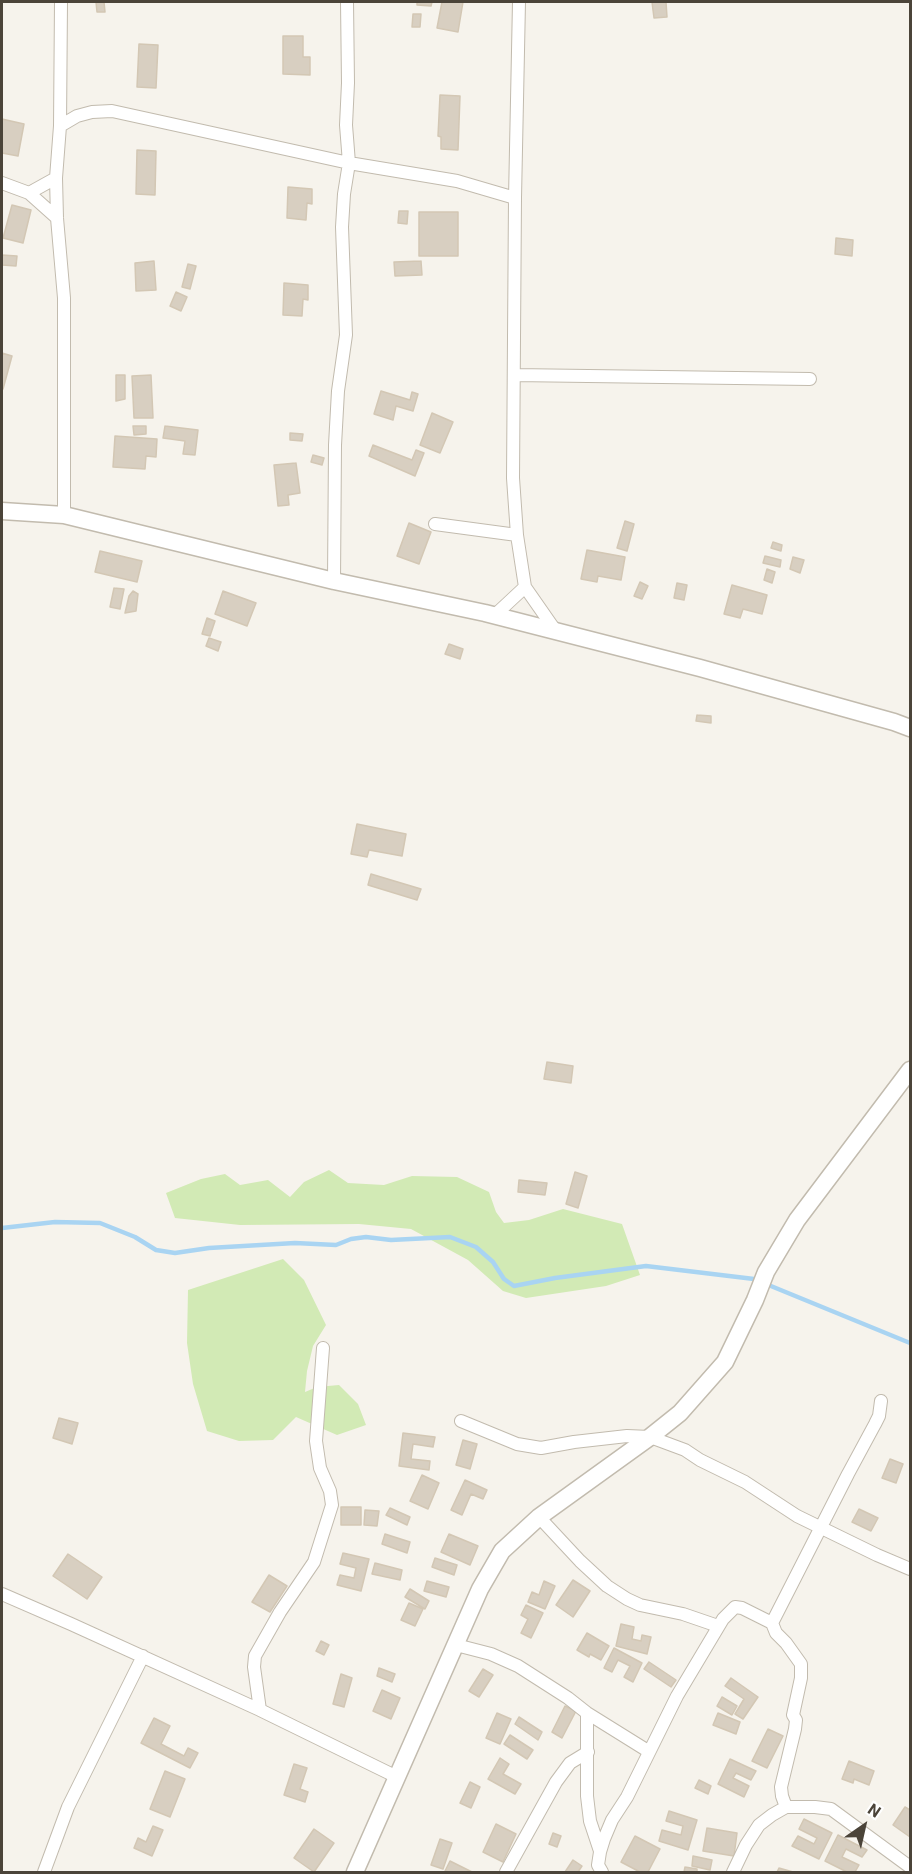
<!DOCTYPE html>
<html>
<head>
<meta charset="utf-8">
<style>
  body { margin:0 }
  #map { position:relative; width:912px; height:1874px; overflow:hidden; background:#f6f3ec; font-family:Roboto,sans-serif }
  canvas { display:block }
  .frame { position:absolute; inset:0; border:3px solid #4b4439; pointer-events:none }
  .north { position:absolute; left:834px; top:1796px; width:60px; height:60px; -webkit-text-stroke:4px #fff; paint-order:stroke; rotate:34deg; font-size:16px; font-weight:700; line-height:24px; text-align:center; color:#4b4439 }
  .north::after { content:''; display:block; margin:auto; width:21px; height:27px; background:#4b4439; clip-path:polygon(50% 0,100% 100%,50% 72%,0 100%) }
</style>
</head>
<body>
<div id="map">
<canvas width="912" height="1874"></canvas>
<div class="frame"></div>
<div class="north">N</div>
</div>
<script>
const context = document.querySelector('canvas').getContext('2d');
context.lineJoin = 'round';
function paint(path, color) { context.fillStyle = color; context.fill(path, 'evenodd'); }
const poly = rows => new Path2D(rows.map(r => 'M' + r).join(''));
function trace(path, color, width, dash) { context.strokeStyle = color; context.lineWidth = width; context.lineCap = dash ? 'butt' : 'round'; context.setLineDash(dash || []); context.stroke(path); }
paint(poly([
  [329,1170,348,1183,384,1185,412,1176,457,1177,489,1192,496,1212,504,1223,529,1220,563,1209,622,1224,640,1275,606,1286,526,1298,503,1291,468,1260,411,1229,359,1224,240,1225,175,1218,166,1193,201,1179,225,1174,240,1185,268,1180,290,1197,304,1182],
  [283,1259,304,1280,326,1325,313,1346,307,1371,305,1392,317,1387,339,1385,358,1404,366,1425,337,1435,296,1417,273,1440,239,1441,207,1431,193,1384,187,1343,188,1290]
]), '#d2eab5');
trace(poly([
  [2,1228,55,1222,100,1223,135,1237,156,1250,175,1253,209,1248,295,1243,336,1245,351,1239,366,1237,391,1240,450,1237,476,1247,493,1262,504,1279,514,1286,555,1278,646,1266,754,1279,758,1280],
  [766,1284,910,1343]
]), '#a9d4f2', 4.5);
const building = poly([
  [96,2,104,2,105,12,97,12,96,2],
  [417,2,432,2,431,6,417,5,417,2],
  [442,2,463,2,458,32,437,28,442,2],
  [652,2,666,2,667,17,654,18,652,2],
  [413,14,421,14,420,27,412,27,413,14],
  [283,36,303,36,303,57,310,57,310,75,283,74,283,36],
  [139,44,158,45,156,88,137,87,139,44],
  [440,95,460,96,458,150,441,149,441,137,438,136,440,95],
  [2,119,24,124,18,156,2,153,2,119],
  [137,150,156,151,155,195,136,194,137,150],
  [288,187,312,189,312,204,307,203,306,220,287,218,288,187],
  [12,205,31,210,23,243,3,238,12,205],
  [399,211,408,211,407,224,398,223,399,211],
  [419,212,458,212,458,256,419,256,419,212],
  [836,238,853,240,852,256,835,254,836,238],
  [2,255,17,256,16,266,2,265,2,255],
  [154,261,156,290,136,291,135,263,154,261],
  [421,261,422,275,395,276,394,262,421,261],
  [188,264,196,266,190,289,182,287,188,264],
  [284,283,308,285,308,300,303,299,302,316,283,315,284,283],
  [176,292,187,297,181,311,170,306,176,292],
  [2,353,12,356,3,389,2,389,2,353],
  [116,375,125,375,125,399,116,401,116,375],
  [151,375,153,418,134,418,132,376,151,375],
  [381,391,410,400,412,392,418,394,413,411,396,406,393,420,374,414,381,391],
  [432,413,453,422,440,453,420,445,432,413],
  [133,426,146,426,146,434,134,435,133,426],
  [165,426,198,430,195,455,183,454,185,441,163,438,165,426],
  [290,433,303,434,302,441,290,440,290,433],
  [115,436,157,439,156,457,146,456,145,469,113,467,115,436],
  [373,445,412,460,416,450,424,453,415,476,369,456,373,445],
  [313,455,324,458,322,465,311,462,313,455],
  [296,463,300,493,288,495,289,505,278,506,274,465,296,463],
  [625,521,634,524,627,551,617,548,625,521],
  [409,523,431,532,419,564,397,556,409,523],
  [773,542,782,545,781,551,771,548,773,542],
  [587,550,625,557,621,580,598,576,597,582,581,579,587,550],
  [100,551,142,561,137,582,95,572,100,551],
  [765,556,781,560,780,567,763,563,765,556],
  [793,557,804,560,800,573,790,569,793,557],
  [767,569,775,572,772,583,764,580,767,569],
  [640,582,648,586,642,599,634,596,640,582],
  [677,583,687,585,684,600,674,598,677,583],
  [732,585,767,595,762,614,743,609,740,618,724,614,732,585],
  [114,588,124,589,120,609,110,607,114,588],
  [133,591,138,594,136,611,125,613,129,596,133,591],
  [223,591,256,603,247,626,215,614,223,591],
  [207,618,215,621,210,636,202,634,207,618],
  [209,638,221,642,218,651,206,646,209,638],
  [449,644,463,649,460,659,445,654,449,644],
  [697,715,711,716,711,723,696,721,697,715],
  [357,824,406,834,402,856,369,850,367,857,351,854,357,824],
  [371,874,421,889,417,900,368,885,371,874],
  [547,1062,573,1066,571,1083,544,1079,547,1062],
  [575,1172,587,1176,578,1208,566,1204,575,1172],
  [519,1180,547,1183,545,1195,518,1192,519,1180],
  [59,1418,78,1423,72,1444,53,1438,59,1418],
  [403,1433,435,1437,433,1447,413,1444,411,1459,430,1461,429,1470,399,1466,403,1433],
  [463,1440,477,1444,470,1469,456,1465,463,1440],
  [890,1459,903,1464,896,1483,882,1478,890,1459],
  [422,1475,439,1483,428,1509,410,1501,422,1475],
  [465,1480,487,1490,483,1499,471,1494,462,1515,451,1510,465,1480],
  [341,1507,361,1507,361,1525,341,1525,341,1507],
  [390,1508,410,1517,407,1525,386,1515,390,1508],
  [859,1509,878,1518,871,1531,852,1522,859,1509],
  [365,1510,379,1511,377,1526,364,1525,365,1510],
  [385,1534,410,1542,407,1553,382,1544,385,1534],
  [449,1534,478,1546,470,1565,441,1552,449,1534],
  [343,1553,369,1559,361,1591,337,1585,340,1575,354,1578,356,1568,340,1564,343,1553],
  [68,1554,102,1577,87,1599,53,1576,68,1554],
  [435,1558,457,1565,454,1575,432,1567,435,1558],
  [375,1563,402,1570,400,1580,372,1574,375,1563],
  [269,1575,287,1586,270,1612,252,1602,269,1575],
  [573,1580,590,1591,573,1617,556,1605,573,1580],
  [427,1581,449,1587,446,1597,424,1591,427,1581],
  [544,1581,555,1586,545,1609,528,1602,532,1592,539,1595,544,1581],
  [410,1589,429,1601,425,1609,405,1597,410,1589],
  [409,1603,423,1609,415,1626,401,1620,409,1603],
  [526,1605,543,1613,531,1638,521,1633,528,1619,521,1615,526,1605],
  [621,1624,634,1627,632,1639,641,1641,642,1635,651,1637,647,1654,616,1646,621,1624],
  [587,1633,609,1646,601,1660,590,1654,589,1657,577,1650,587,1633],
  [321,1641,329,1645,324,1655,316,1651,321,1641],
  [614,1648,642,1663,633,1682,624,1677,630,1666,618,1660,612,1672,604,1668,614,1648],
  [649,1662,676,1680,671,1687,644,1669,649,1662],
  [379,1668,395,1674,392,1682,377,1676,379,1668],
  [483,1669,493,1675,479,1697,469,1691,483,1669],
  [341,1674,352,1678,344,1707,333,1704,341,1674],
  [731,1678,758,1697,743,1719,735,1714,744,1699,725,1686,731,1678],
  [382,1690,400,1698,391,1719,373,1711,382,1690],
  [722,1697,737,1706,732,1715,717,1706,722,1697],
  [565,1706,576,1711,562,1738,552,1732,565,1706],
  [497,1713,511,1719,500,1744,486,1738,497,1713],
  [718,1713,740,1722,736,1734,713,1725,718,1713],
  [519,1717,542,1732,538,1740,515,1724,519,1717],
  [154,1718,170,1726,161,1744,184,1756,188,1748,198,1753,190,1768,141,1743,154,1718],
  [768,1729,783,1736,767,1768,752,1761,768,1729],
  [510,1735,533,1750,527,1759,504,1744,510,1735],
  [500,1758,509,1764,503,1774,521,1784,515,1794,488,1779,500,1758],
  [730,1759,756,1771,751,1780,736,1773,733,1778,749,1786,744,1797,718,1784,730,1759],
  [849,1761,874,1771,869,1785,854,1779,853,1783,842,1779,849,1761],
  [294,1764,307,1768,300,1789,308,1792,305,1802,284,1795,294,1764],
  [165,1771,185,1779,170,1817,150,1809,165,1771],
  [699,1780,711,1786,708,1794,695,1788,699,1780],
  [470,1782,480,1787,471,1808,460,1803,470,1782],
  [905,1807,910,1810,910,1837,893,1825,905,1807],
  [669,1811,697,1820,688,1850,659,1841,662,1830,681,1835,683,1826,666,1821,669,1811],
  [804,1819,832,1833,819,1859,792,1846,798,1836,814,1844,817,1838,799,1829,804,1819],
  [496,1824,516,1834,503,1862,483,1852,496,1824],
  [153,1826,163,1830,152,1856,134,1848,138,1838,146,1842,153,1826],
  [707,1828,737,1833,734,1856,703,1851,707,1828],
  [314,1829,334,1843,314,1872,294,1858,314,1829],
  [553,1833,561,1836,557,1847,549,1844,553,1833],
  [838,1835,867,1850,862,1857,846,1849,842,1857,859,1865,855,1872,847,1872,825,1861,838,1835],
  [635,1836,660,1849,648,1872,640,1872,621,1862,635,1836],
  [440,1839,452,1843,443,1869,431,1865,440,1839],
  [693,1856,712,1860,710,1870,692,1866,693,1856],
  [573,1860,582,1866,578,1872,565,1872,573,1860],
  [450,1861,472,1872,449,1872,445,1871,450,1861],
  [685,1867,697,1869,697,1872,684,1872,685,1867],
  [779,1868,793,1872,777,1872,779,1868]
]);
paint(building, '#d8cfc1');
trace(building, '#d3c7b4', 1.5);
const minor = poly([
  [61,2,60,126,56,178,57,218,64,298,64,515],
  [519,2,515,198,513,478,517,535,525,587,555,630],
  [60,126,77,116,92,112,112,111,349,163,457,181,515,198],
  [2,183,29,193,57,218],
  [29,193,56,178],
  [514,375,810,379],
  [435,524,517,535],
  [334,581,335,445,338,391,346,335,342,227,344,194,349,163,346,125,348,83,347,2],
  [495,615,525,587],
  [461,1421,517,1444,541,1448,574,1442,627,1436,650,1437,685,1450,700,1460,745,1482,797,1516,877,1555,910,1569],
  [539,1517,580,1561,607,1586,627,1599,640,1605,683,1614,718,1626],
  [2,1594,71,1624,260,1710,397,1777],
  [456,1645,491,1654,518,1666,568,1698,587,1713,648,1751],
  [260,1710,254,1667,255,1656,280,1612,314,1562,332,1505,330,1491,320,1468,316,1441,323,1348],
  [587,1713,587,1796,590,1821,600,1851],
  [786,1807,782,1796,781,1787,795,1729,796,1720,793,1715,801,1678,801,1664,786,1643,776,1633,772,1623,848,1474,875,1424,879,1416,881,1401],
  [44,1872,68,1807,143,1656],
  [506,1872,556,1782,570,1763,588,1752],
  [602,1872,598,1865,600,1852,604,1839,612,1820,627,1797,677,1696,723,1619,735,1607,742,1608,772,1623],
  [733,1872,746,1845,759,1825,772,1815,786,1807,815,1807,831,1809,910,1867]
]);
const tertiary = poly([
  [2,511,64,515,334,581,485,613,700,668,894,722,910,728],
  [355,1872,480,1589,502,1551,539,1517,650,1437,680,1413,725,1362,755,1300,766,1272,797,1220,910,1070]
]);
trace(minor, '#c2bbae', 14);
trace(tertiary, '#c2bbae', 19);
trace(minor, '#fff', 12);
trace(tertiary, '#fff', 16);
</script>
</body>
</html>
